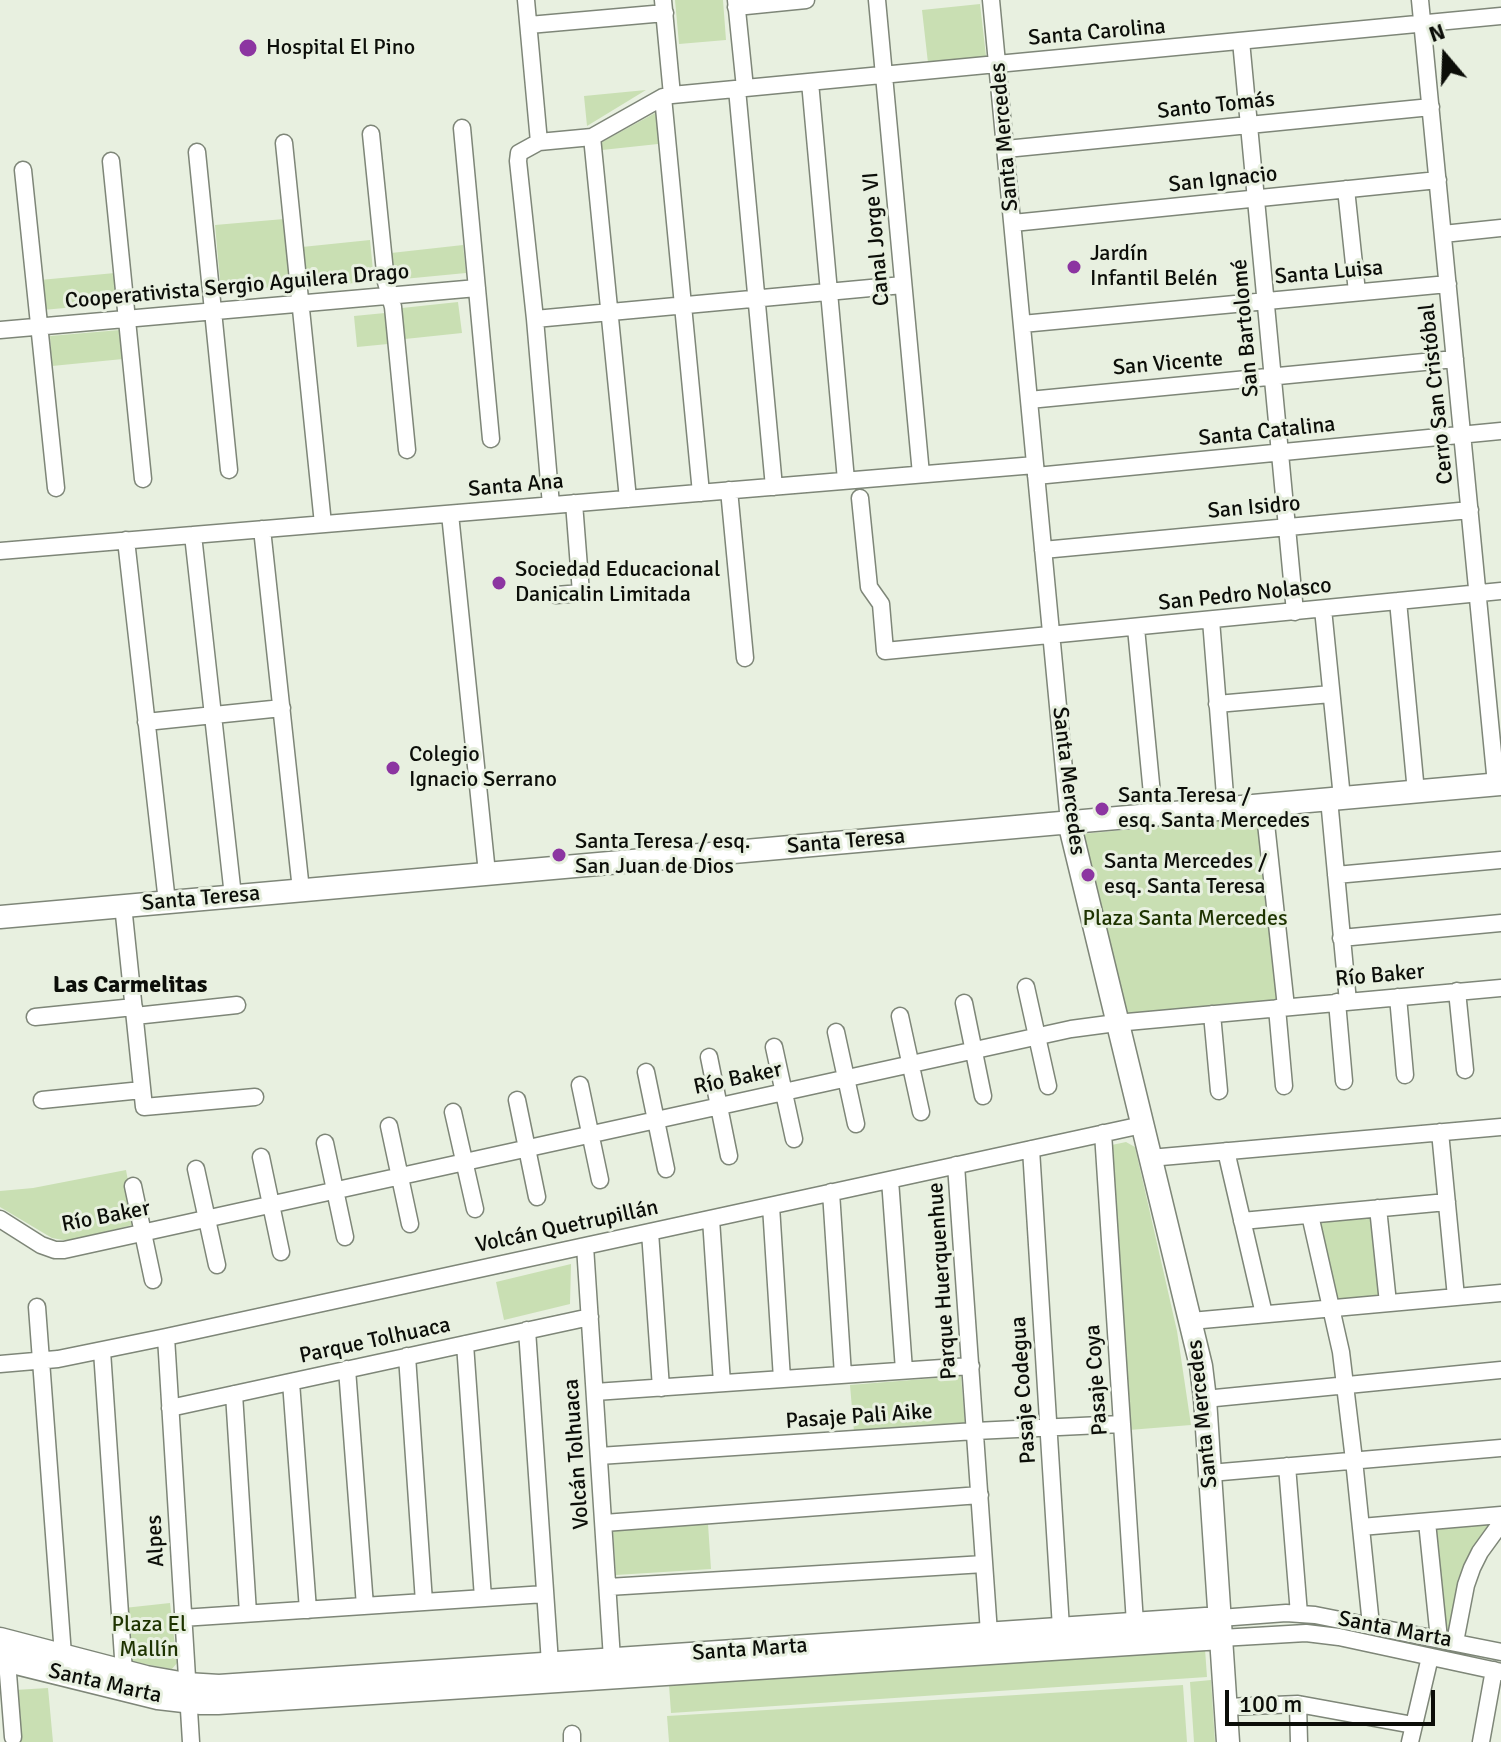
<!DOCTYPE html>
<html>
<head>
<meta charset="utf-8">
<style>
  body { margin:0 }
  #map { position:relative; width:1501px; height:1742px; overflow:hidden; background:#e8f0e0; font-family:Signika,sans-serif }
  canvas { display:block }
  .north { position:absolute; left:1405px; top:16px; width:80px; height:80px; -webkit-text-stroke:6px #e8f0e0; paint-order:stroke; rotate:341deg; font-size:22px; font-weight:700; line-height:32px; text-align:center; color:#0c0e09 }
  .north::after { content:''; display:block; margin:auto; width:28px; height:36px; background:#0c0e09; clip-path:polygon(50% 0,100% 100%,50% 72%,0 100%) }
  .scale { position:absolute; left:1225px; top:1690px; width:210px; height:36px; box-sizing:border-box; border:4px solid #0c0e09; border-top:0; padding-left:10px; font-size:24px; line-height:28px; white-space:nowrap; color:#0c0e09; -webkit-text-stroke:6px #e8f0e0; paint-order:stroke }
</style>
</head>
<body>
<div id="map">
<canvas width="1501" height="1742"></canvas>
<div class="north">N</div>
<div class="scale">100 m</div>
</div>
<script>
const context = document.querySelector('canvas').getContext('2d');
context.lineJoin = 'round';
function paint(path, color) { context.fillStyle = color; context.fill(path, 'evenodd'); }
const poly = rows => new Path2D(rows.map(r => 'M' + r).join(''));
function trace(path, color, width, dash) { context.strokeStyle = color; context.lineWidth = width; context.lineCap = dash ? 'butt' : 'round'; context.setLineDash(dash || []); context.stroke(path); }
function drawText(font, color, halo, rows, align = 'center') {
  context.font = font + ' Signika,sans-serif'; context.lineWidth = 6; context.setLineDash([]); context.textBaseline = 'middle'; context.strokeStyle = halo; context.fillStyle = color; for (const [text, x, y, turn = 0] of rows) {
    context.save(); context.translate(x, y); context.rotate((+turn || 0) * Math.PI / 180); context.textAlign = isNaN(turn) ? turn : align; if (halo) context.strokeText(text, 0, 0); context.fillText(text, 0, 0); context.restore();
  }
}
paint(poly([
  [675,0,723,0,726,40,679,44],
  [980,4,986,56,928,63,922,10],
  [646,90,587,126,584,96],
  [657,112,658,144,602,150,602,142],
  [284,219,291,286,221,291,215,225],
  [370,240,374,281,306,288,302,247],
  [463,245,466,273,393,280,391,253],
  [115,273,118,303,43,310,40,280],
  [458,302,462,333,405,339,402,308],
  [385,313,388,344,357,347,354,316],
  [120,330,123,359,52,366,50,336],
  [1260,817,1280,1006,1118,1017,1082,834],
  [1126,1142,1135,1147,1177,1331,1191,1425,1129,1430,1107,1146],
  [126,1170,136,1224,69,1241,52,1238,0,1207,0,1191,33,1188],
  [1375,1217,1383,1298,1337,1300,1317,1222],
  [571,1264,570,1304,504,1320,496,1282],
  [961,1376,965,1424,854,1432,850,1385],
  [1495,1523,1480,1540,1458,1579,1451,1632,1444,1631,1436,1529],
  [708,1524,711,1569,616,1575,613,1530],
  [170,1603,177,1663,172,1669,128,1661,124,1608],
  [1205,1649,1207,1677,671,1713,669,1685],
  [1211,1680,1215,1742,1194,1742,1190,1682],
  [1183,1685,1187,1742,669,1742,667,1716],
  [48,1688,53,1742,19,1742,15,1690]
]), '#c9dfb3');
const street = poly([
  [526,0,539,142],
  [663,0,672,95],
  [736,0,745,88],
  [877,0,921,474],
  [991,0,1069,822],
  [1420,0,1496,784],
  [736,7,806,0],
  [529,25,665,13],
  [1241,41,1295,612],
  [810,82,846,480],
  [737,89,774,487],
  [663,97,701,493],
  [462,128,491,439],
  [371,134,386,282,393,307,407,450],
  [592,137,628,499],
  [284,143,323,524],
  [1006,149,1431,107],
  [197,152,229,470],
  [111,161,143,479],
  [23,170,56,488],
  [1346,189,1357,292],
  [1013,223,1438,180],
  [1443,234,1501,228],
  [535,319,903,285],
  [1022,324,1448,284],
  [0,330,477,288],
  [1029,400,1455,359],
  [1036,476,1501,431],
  [729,490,745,658],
  [860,498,869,587,881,604,885,651,1501,591],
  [551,505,535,319,518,161,519,153,539,142,592,137,663,97,672,95,1501,16],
  [450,514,487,873],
  [262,529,301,890],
  [193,535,233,896],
  [126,540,167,902],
  [1043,550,1470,510],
  [0,551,1035,465],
  [556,595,581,593,574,503],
  [1398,601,1416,792],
  [1323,609,1342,798],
  [1211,620,1226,808],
  [1136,628,1154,815],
  [1217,704,1331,694],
  [146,722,282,708],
  [1329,799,1348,1002],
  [1264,805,1286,1007],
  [1336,875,1501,860],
  [123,905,144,1107,255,1097],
  [1341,938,1501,923],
  [1026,987,1048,1086],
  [1457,991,1465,1070],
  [1398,997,1405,1075],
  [1337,1002,1344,1081],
  [964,1003,983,1096],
  [1277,1008,1284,1086],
  [1212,1014,1219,1091],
  [135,1016,237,1005],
  [900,1016,921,1112],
  [35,1017,134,1007],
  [836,1032,856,1124],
  [774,1047,794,1139],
  [709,1057,729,1156],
  [646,1072,666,1169],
  [580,1085,600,1180],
  [42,1100,142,1090],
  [517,1100,537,1197],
  [453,1112,475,1209],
  [389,1126,410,1224],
  [1440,1132,1456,1297],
  [1103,1133,1135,1623],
  [325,1143,345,1237],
  [1031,1149,1061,1628],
  [1226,1151,1264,1314],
  [261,1157,281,1252],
  [1150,1158,1501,1127],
  [956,1165,989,1633],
  [196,1169,217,1265],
  [890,1180,904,1370],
  [133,1186,153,1280],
  [831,1192,843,1375],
  [771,1206,782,1379],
  [1378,1208,1388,1303],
  [1310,1215,1341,1352,1354,1460,1371,1625],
  [0,1219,41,1245,55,1250,64,1250,1071,1029,1116,1023,1501,988],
  [711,1219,722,1383],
  [1242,1221,1447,1202],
  [650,1232,661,1388],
  [585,1246,612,1659],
  [37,1307,63,1655],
  [1191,1321,1501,1293],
  [527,1330,550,1663],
  [166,1337,191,1742],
  [465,1344,483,1598],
  [102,1351,124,1672],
  [407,1356,424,1602],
  [0,1364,58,1359,166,1337,1142,1125],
  [347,1369,365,1606],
  [291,1382,308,1610],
  [595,1392,971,1366],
  [234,1394,248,1613],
  [1205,1399,1501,1370],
  [170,1408,590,1317],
  [599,1456,975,1431,1122,1424],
  [1287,1466,1299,1614],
  [1210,1473,1501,1448],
  [1427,1522,1439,1639],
  [604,1523,980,1495],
  [1361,1527,1501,1515],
  [608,1587,984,1564],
  [182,1618,545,1594],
  [1220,1618,1286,1613,1315,1615,1501,1652],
  [1221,1638,1306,1633,1339,1637,1501,1672],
  [1455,1642,1466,1585,1472,1568,1480,1552,1501,1523],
  [7,1661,13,1737],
  [1298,1704,1299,1742],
  [1226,1707,1298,1704,1413,1725],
  [572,1734,572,1742],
  [1410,1742,1430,1657],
  [1481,1742,1494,1670]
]);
const secondary = poly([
  [1069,822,1201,1366,1205,1399,1228,1742],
  [0,917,1501,784],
  [0,1639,146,1677,186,1684,219,1686,1220,1618],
  [0,1659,158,1698,201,1703,218,1703,1221,1638]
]);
trace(street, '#7e8678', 19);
trace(secondary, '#7e8678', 25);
trace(street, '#fff', 16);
trace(secondary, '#fff', 22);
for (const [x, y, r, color] of [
  [248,48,10,"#8c35a1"],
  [1074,267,8,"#8c35a1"],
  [499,583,8,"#8c35a1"],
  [393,768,8,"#8c35a1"],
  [1102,809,8,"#8c35a1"],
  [559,855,8,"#8c35a1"],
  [1088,875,8,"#8c35a1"]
]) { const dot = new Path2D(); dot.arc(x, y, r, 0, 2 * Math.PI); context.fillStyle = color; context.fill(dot); trace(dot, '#e8f0e0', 3); }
drawText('22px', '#0c0e09', '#e8f0e0', [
  ["Santa Carolina",1097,33,-5],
  ["Santo Tomás",1216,106,-6],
  ["Santa Mercedes",1005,137,-95],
  ["San Ignacio",1223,180,-6],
  ["Canal Jorge VI",877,239,-95],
  ["Santa Luisa",1329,273,-5],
  ["Cooperativista Sergio Aguilera Drago",237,287,-5],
  ["San Bartolomé",1246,328,-95],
  ["San Vicente",1168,364,-5],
  ["Cerro San Cristóbal",1437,394,-96],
  ["Santa Catalina",1267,432,-6],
  ["Santa Ana",516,486,-5],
  ["San Isidro",1254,508,-5],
  ["San Pedro Nolasco",1245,595,-6],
  ["Santa Mercedes",1068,781,83],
  ["Santa Teresa",846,842,-5],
  ["Santa Teresa",201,899,-5],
  ["Río Baker",1380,976,-5],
  ["Río Baker",738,1079,-12],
  ["Río Baker",106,1217,-11],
  ["Volcán Quetrupillán",567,1227,-12],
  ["Parque Huerquenhue",943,1281,-94],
  ["Parque Tolhuaca",375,1341,-12],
  ["Pasaje Coya",1097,1380,-94],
  ["Pasaje Codegua",1024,1390,-94],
  ["Santa Mercedes",1203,1414,-96],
  ["Pasaje Pali Aike",859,1417,-4],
  ["Volcán Tolhuaca",577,1454,-94],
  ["Alpes",156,1541,-93],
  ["Santa Marta",1395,1630,11],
  ["Santa Marta",750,1650,-4],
  ["Santa Marta",105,1684,13]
]);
drawText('22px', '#0c0e09', '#e8f0e0', [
  ["Hospital El Pino",266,48],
  ["Jardín",1090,254],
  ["Infantil Belén",1090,279],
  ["Sociedad Educacional",515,570],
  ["Danicalin Limitada",515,595],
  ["Colegio",409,755],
  ["Ignacio Serrano",409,780],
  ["Santa Teresa /",1118,796],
  ["esq. Santa Mercedes",1118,821],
  ["Santa Teresa / esq.",575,842],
  ["San Juan de Dios",575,867],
  ["Santa Mercedes /",1104,862],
  ["esq. Santa Teresa",1104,887]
], 'left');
drawText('22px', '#1e3300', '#e8f0e0', [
  ["Plaza Santa Mercedes",1185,919],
  ["Plaza El",149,1625],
  ["Mallín",149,1650]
]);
drawText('bold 24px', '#0c0e09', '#e8f0e0', [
  ["Las Carmelitas",130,986]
]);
</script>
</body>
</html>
